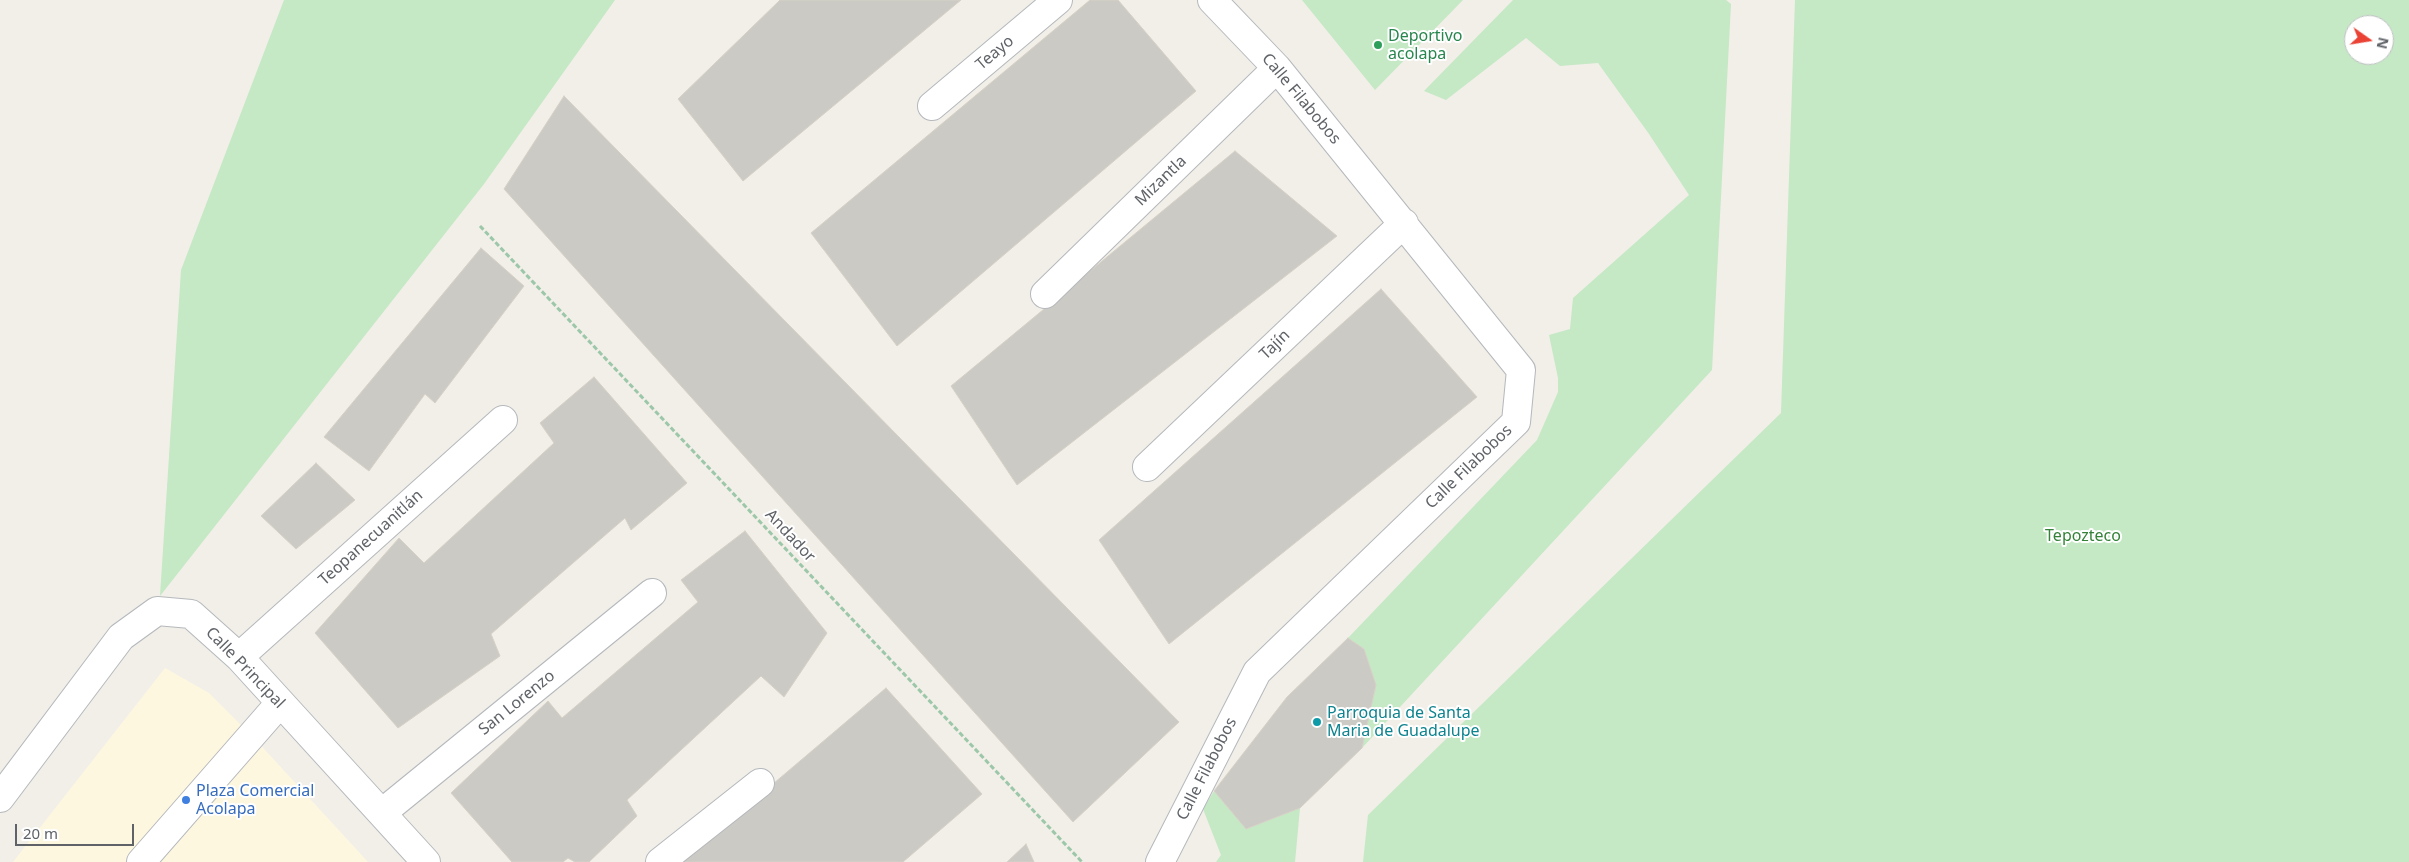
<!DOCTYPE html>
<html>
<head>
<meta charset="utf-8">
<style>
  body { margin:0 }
  #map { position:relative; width:2409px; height:862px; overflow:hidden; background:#f1efe8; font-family:"Noto Sans",sans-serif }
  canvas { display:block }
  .north { position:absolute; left:2344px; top:15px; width:50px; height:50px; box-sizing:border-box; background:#fff; border:1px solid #bfc1c3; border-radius:50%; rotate:103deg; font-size:14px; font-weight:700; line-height:20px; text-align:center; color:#5f6368 }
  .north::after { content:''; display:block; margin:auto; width:18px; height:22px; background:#ea4335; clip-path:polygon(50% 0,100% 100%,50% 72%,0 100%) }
  .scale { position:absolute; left:15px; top:824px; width:119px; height:22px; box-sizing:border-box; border:2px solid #5f6368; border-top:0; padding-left:6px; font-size:15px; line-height:18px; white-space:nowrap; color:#5f6368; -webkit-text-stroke:4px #fff; paint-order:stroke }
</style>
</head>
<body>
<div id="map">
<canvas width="2409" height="862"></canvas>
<div class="north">N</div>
<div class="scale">20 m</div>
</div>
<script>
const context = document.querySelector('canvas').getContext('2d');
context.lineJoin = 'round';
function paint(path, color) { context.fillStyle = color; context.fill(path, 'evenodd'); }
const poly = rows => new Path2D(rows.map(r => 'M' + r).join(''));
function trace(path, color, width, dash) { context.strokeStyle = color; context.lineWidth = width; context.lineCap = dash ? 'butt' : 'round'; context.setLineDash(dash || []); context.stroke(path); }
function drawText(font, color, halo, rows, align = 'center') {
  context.font = font + ' "Noto Sans",sans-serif'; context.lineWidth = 4; context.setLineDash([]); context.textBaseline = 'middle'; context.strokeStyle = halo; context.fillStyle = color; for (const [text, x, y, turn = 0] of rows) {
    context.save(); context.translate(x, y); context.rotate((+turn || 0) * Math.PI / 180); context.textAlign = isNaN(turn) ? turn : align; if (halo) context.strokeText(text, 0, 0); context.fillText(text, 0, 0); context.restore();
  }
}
paint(poly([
  [165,668,209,693,254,738,368,862,13,862]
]), '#fef7e0');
paint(poly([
  [284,0,615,0,484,184,160,596,181,270],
  [1302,0,1463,0,1375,90],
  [1513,0,1726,0,1731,4,1712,370,1362,748,1376,685,1364,649,1348,638,1537,440,1558,392,1558,378,1549,335,1570,329,1573,298,1689,195,1649,134,1598,63,1560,66,1526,38,1446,100,1424,91],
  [1795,0,2409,0,2409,862,1363,862,1368,815,1781,413],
  [2354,25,2384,25,2384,55,2354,55],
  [1214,791,1246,829,1300,808,1295,862,1216,862,1221,855,1203,809]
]), '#c5e8c5');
const building = poly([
  [780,0,961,0,743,181,678,99,780,0],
  [1090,0,1118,0,1196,91,897,346,811,233,1090,0],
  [564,96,1179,722,1073,822,504,189,564,96],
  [1235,151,1337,236,1017,485,951,386,1235,151],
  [481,248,524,286,435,403,425,394,369,471,324,437,481,248],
  [1381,289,1477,397,1169,644,1099,540,1381,289],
  [594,377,687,483,631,530,625,518,491,634,500,656,398,728,315,633,399,538,424,563,554,443,540,423,594,377],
  [316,463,355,500,296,549,261,516,316,463],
  [745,531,827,633,784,697,761,676,627,800,637,816,589,862,575,862,568,858,563,862,512,862,451,793,548,701,562,718,698,602,681,580,745,531],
  [1348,638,1364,649,1376,685,1362,748,1300,808,1246,829,1214,791,1287,697,1348,638],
  [886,688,982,794,903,862,681,862,886,688],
  [1026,844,1034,862,1007,862,1026,844]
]);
paint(building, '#cccac5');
trace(building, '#d6d1c6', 1);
const street = poly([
  [932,106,1058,0],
  [1045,294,1277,68],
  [1147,467,1404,223],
  [239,657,503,420],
  [0,798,121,637,157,611,191,614,239,657,426,862],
  [383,812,652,593],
  [141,862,280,703],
  [660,862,760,783],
  [1160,862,1257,672,1516,422,1521,370,1277,68,1212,0]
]);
trace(street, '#b5b8bc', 30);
trace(poly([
  [480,226,1082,862]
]), '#9cc7a9', 3, [5, 2.5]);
trace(street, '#fff', 28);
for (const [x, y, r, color] of [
  [1378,45,5,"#2e9e5b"],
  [1317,722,5,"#0f9aa8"],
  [186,800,5,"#3f7fe0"]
]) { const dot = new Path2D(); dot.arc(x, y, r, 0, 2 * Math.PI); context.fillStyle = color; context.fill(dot); trace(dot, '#fff', 2); }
drawText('16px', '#27864d', '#fff', [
  ["Deportivo",1388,36],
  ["acolapa",1388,54]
], 'left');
drawText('16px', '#5f6368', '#fff', [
  ["Teayo",995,53,-40],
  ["Calle Filabobos",1301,99,50],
  ["Mizantla",1161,181,-44],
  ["Tajín",1275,345,-44],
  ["Calle Filabobos",1469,467,-44],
  ["Andador",790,536,47],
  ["Teopanecuanitlán",371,538,-42],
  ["Calle Principal",245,668,46],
  ["San Lorenzo",517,703,-39],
  ["Calle Filabobos",1207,769,-63]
]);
drawText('16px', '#348238', '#fff', [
  ["Tepozteco",2083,536]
]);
drawText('16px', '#0d838f', '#fff', [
  ["Parroquia de Santa",1327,713],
  ["Maria de Guadalupe",1327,731]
], 'left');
drawText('16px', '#366cbe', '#fff', [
  ["Plaza Comercial",196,791],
  ["Acolapa",196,809]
], 'left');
</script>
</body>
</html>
